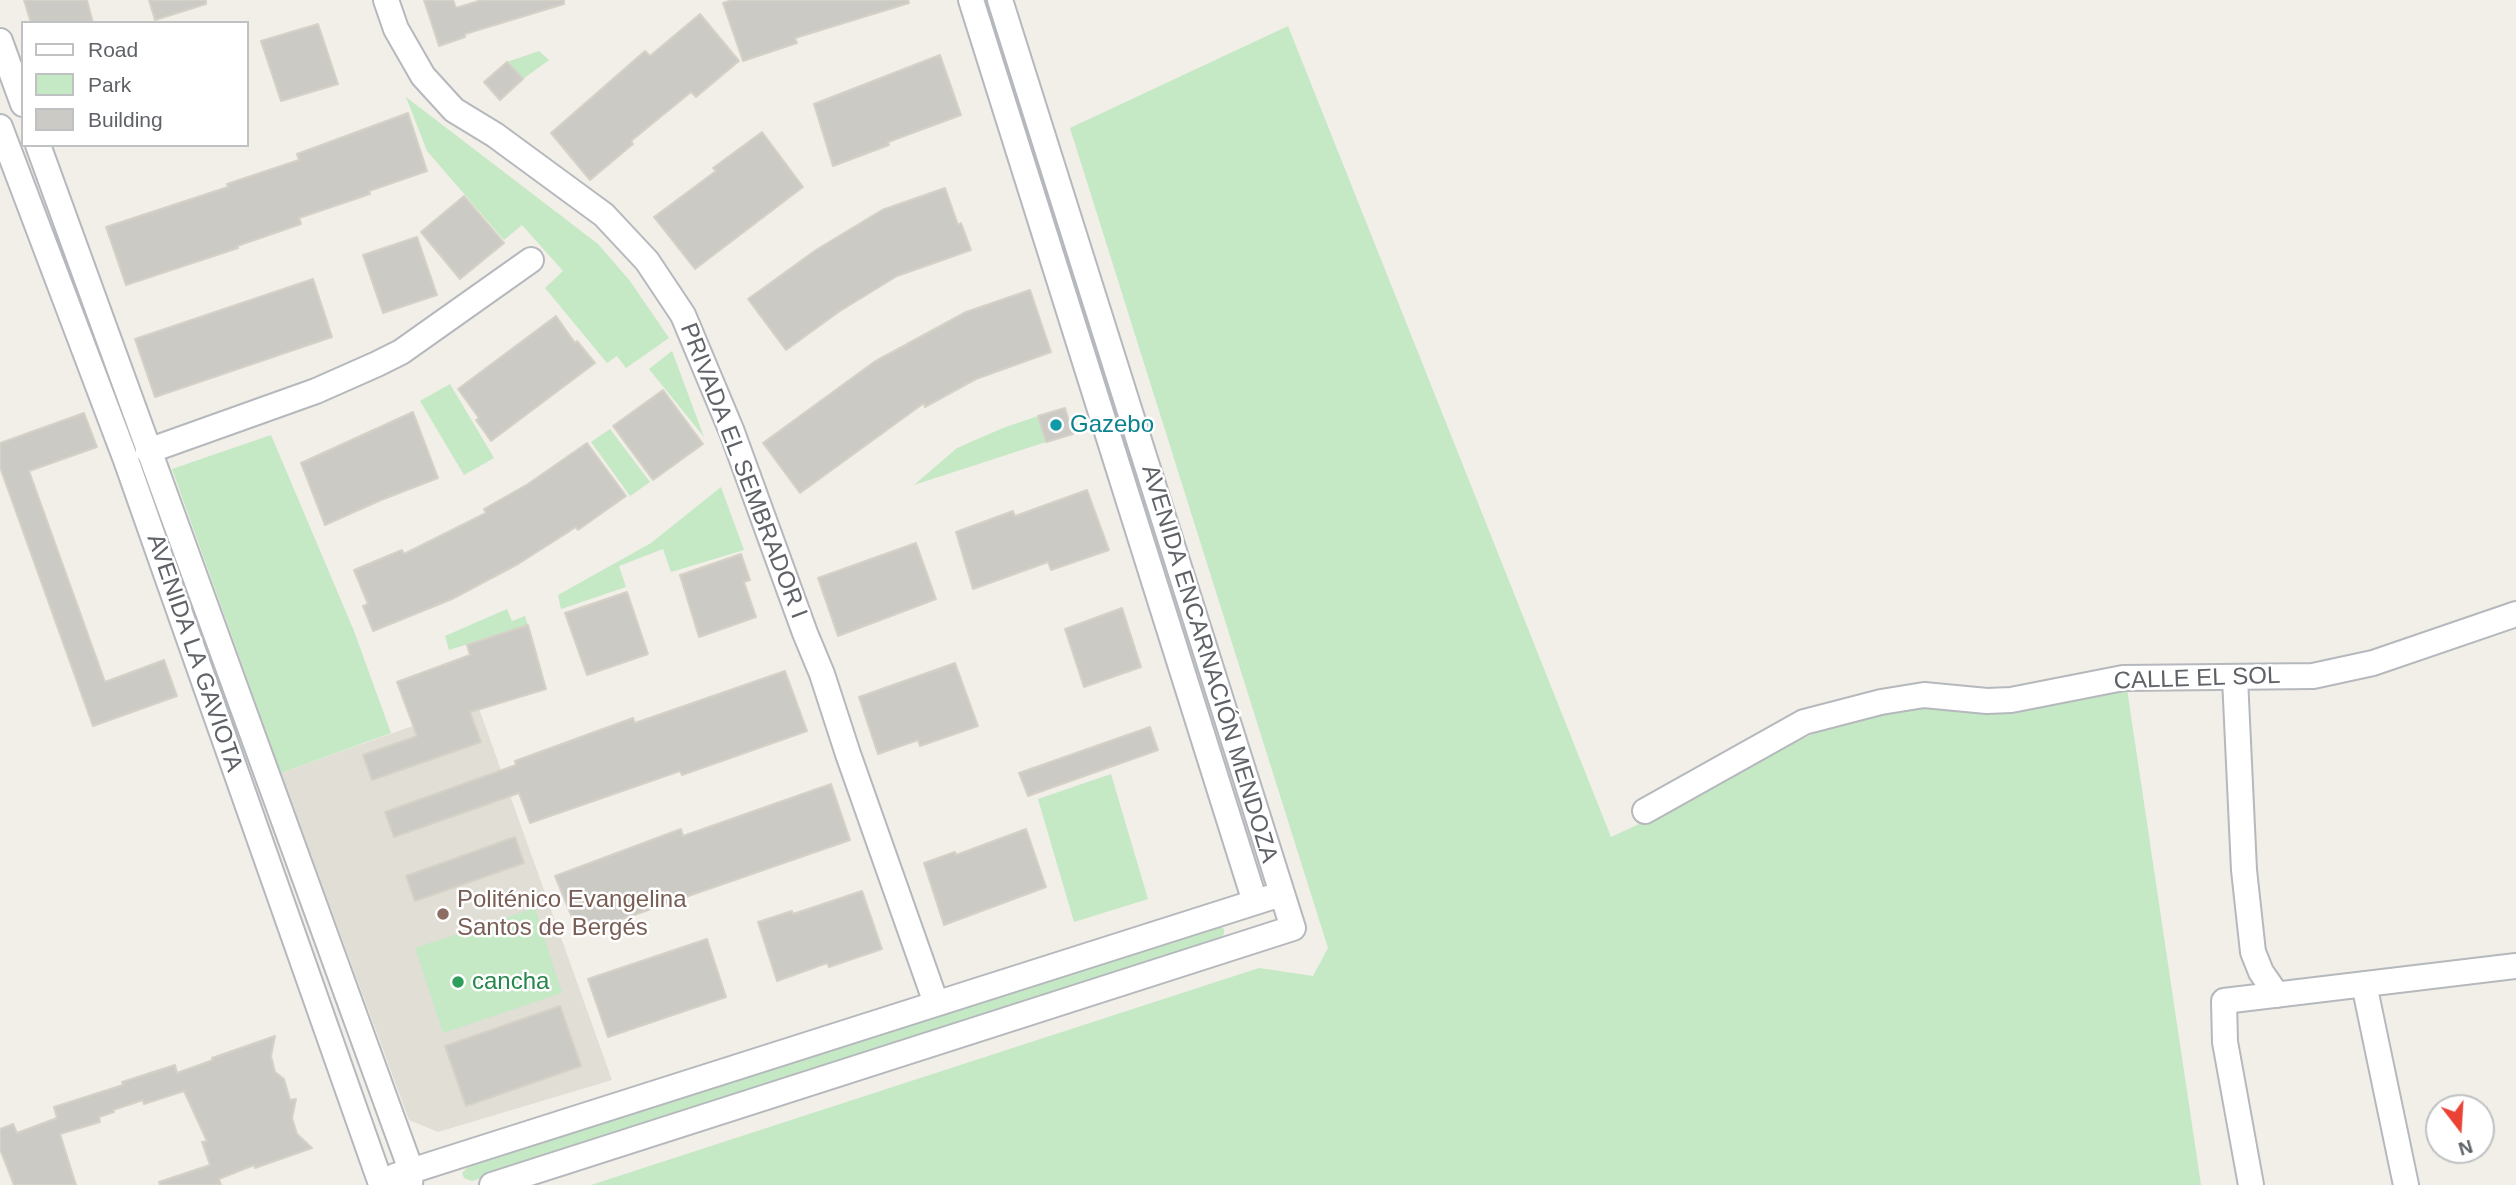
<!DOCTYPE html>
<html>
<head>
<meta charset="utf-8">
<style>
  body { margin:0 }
  #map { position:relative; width:2516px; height:1185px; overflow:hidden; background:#f1efe8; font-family:Helvetica,sans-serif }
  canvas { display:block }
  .legend { position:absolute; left:21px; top:21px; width:228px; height:126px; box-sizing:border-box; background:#fff; border:2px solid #bfc1c3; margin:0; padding:9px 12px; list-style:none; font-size:21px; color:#5f6368 }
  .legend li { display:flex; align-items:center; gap:14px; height:35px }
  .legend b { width:35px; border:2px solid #bfc1c3 }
  .north { position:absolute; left:2425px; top:1094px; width:70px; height:70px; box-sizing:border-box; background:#fff; border:2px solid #bfc1c3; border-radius:50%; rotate:163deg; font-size:19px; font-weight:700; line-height:28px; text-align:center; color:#5f6368 }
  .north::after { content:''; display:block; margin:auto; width:24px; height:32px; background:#ea4335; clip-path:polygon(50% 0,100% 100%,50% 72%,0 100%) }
</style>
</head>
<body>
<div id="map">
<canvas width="2516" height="1185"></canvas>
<ul class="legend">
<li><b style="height:9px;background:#fff"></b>Road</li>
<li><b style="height:19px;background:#c5e8c5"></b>Park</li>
<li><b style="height:19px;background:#cccac5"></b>Building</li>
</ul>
<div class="north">N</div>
</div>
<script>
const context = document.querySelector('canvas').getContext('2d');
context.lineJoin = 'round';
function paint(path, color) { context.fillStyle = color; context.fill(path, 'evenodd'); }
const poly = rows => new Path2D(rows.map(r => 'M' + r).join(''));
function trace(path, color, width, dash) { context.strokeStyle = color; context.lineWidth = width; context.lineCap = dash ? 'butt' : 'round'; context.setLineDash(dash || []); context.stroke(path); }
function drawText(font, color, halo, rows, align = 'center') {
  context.font = font + ' Helvetica,sans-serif'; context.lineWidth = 5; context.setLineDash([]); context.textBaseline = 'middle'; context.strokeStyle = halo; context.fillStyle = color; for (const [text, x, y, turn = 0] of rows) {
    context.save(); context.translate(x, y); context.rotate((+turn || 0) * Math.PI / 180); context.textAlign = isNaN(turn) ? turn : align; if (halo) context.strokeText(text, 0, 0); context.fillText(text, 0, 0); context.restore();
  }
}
paint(poly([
  [477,703,612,1080,438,1132,409,1120,281,773]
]), '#e1ded6');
paint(poly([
  [1288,26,1611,837,1696,798,1782,749,1844,719,1915,702,2127,689,2201,1185,591,1185,1259,968,1313,976,1328,948,1070,128],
  [539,51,549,60,523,79,507,62],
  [406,97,598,244,630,281,669,338,626,368,617,356,607,363,545,288,563,271,522,225,504,240,427,151],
  [672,351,704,437,649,369],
  [450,384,494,458,464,475,420,401],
  [1038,416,1046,442,914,485,957,448,1003,428],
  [610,429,650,482,630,496,591,442],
  [271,435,354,631,391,733,281,773,172,469],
  [721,487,744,550,671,572,663,549,619,566,626,587,561,609,558,595,651,543],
  [507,609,512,621,525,616,528,625,449,650,445,636],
  [1111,774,1148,899,1074,922,1038,799],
  [535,908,562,993,443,1033,415,948],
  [1214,924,1219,925,1224,929,1224,934,1215,944,472,1181,464,1178,462,1173,467,1168]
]), '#c5e8c5');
const building = poly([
  [24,0,87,0,93,23,31,23,24,0],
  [149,0,206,0,206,4,155,20,149,0],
  [424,0,453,0,456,8,482,0,564,0,564,4,465,34,465,37,439,46,424,0],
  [732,0,908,0,909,3,795,38,797,43,743,61,723,3,732,0],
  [700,14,739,61,696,97,691,92,631,141,633,144,590,180,551,133,645,51,650,56,700,14],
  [318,24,338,84,281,101,261,41,318,24],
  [940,55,961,115,888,142,889,145,833,166,814,104,940,55],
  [507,62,523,79,500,100,484,82,507,62],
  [408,113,427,171,369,191,370,194,299,218,301,224,237,246,238,248,126,285,106,227,228,187,227,184,299,160,297,154,408,113],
  [762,132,803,187,695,269,654,217,716,171,713,168,762,132],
  [945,188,958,225,961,223,971,250,897,276,840,311,786,350,748,299,816,250,882,210,945,188],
  [464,196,504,243,460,279,421,232,464,196],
  [417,237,437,295,383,313,363,255,417,237],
  [313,279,332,337,155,397,135,339,313,279],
  [1030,290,1051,352,976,379,925,407,924,403,800,493,763,443,874,362,966,312,1030,290],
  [556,316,575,343,577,341,595,363,491,441,476,420,479,418,458,389,556,316],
  [663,390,703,444,653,480,613,426,663,390],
  [1065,408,1073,434,1046,442,1038,416,1065,408],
  [413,412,438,478,381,500,325,525,301,463,413,412],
  [84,413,97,447,29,471,105,682,164,660,177,696,93,726,0,467,0,443,84,413],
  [587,443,626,496,578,530,576,527,518,564,452,599,373,631,363,606,368,604,354,570,402,550,404,554,486,513,484,509,528,484,587,443],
  [1087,490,1109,550,1051,570,1048,562,973,589,956,532,1013,511,1015,516,1087,490],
  [916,543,936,599,838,636,818,578,916,543],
  [741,554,750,580,744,582,756,617,699,637,680,575,741,554],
  [627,592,648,654,587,675,565,613,627,592],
  [1122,608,1141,667,1084,687,1065,629,1122,608],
  [528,625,546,689,470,712,481,742,372,780,363,755,417,736,397,682,470,655,467,645,528,625],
  [955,663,978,726,920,746,918,740,878,754,859,697,955,663],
  [785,671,807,731,682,775,680,771,530,823,519,793,394,837,385,812,516,765,515,761,633,718,635,723,785,671],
  [1150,727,1158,750,1028,796,1019,773,1150,727],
  [831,784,850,840,579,934,555,876,681,829,683,836,831,784],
  [1026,829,1046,887,944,925,924,863,955,852,956,855,1026,829],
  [515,837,524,863,415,901,406,876,515,837],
  [862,891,882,949,829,967,827,963,777,981,758,922,792,911,793,914,862,891],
  [707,939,726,997,608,1037,588,979,707,939],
  [560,1006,581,1066,466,1106,445,1046,560,1006],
  [275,1036,271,1056,275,1072,284,1079,290,1100,296,1099,292,1118,297,1134,312,1148,255,1168,254,1165,219,1179,221,1185,160,1185,159,1182,210,1165,202,1142,207,1141,184,1091,144,1104,143,1100,113,1110,114,1112,99,1117,100,1122,60,1134,76,1185,14,1185,0,1149,0,1129,13,1124,17,1133,57,1118,54,1107,123,1085,122,1082,175,1065,177,1073,213,1060,212,1058,275,1036]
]);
paint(building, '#cccac5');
trace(building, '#d6d1c6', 2);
const minor = poly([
  [386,0,396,29,423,76,454,110,495,135,604,215,647,261,683,315,732,432,805,633,822,674,848,754,936,1003],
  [971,0,1255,902],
  [0,41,23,104],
  [0,127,126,460,380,1181,383,1185],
  [38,145,411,1170,410,1185],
  [148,451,316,391,377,364,401,352,531,260],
  [2235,678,2244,870,2253,952,2261,972,2277,995],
  [1645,811,1804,722,1881,702,1924,695,1987,701,2011,700,2123,678,2313,676,2373,663,2516,614],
  [2364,984,2406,1185],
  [395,1176,1281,894],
  [492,1185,1293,928,1000,0],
  [2251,1185,2225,1042,2224,1001,2516,966]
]);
trace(minor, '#b5b8bc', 28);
trace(minor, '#fff', 24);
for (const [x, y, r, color] of [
  [1056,425,7,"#0f9aa8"],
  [443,914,7,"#8d6e63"],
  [458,982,7,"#2e9e5b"]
]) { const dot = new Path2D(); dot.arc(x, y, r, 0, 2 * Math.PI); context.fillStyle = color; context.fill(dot); trace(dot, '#fff', 2.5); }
drawText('24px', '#0d838f', '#fff', [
  ["Gazebo",1070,425]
], 'left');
drawText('24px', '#5f6368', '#fff', [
  ["PRIVADA EL SEMBRADOR I",743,471,69],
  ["AVENIDA LA GAVIOTA",194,653,71],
  ["AVENIDA ENCARNACIÓN MENDOZA",1209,664,73],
  ["CALLE EL SOL",2197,679,-2]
]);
drawText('24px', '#785e54', '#fff', [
  ["Politénico Evangelina",457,900],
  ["Santos de Bergés",457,928]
], 'left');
drawText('24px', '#27864d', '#fff', [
  ["cancha",472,982]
], 'left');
</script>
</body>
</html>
